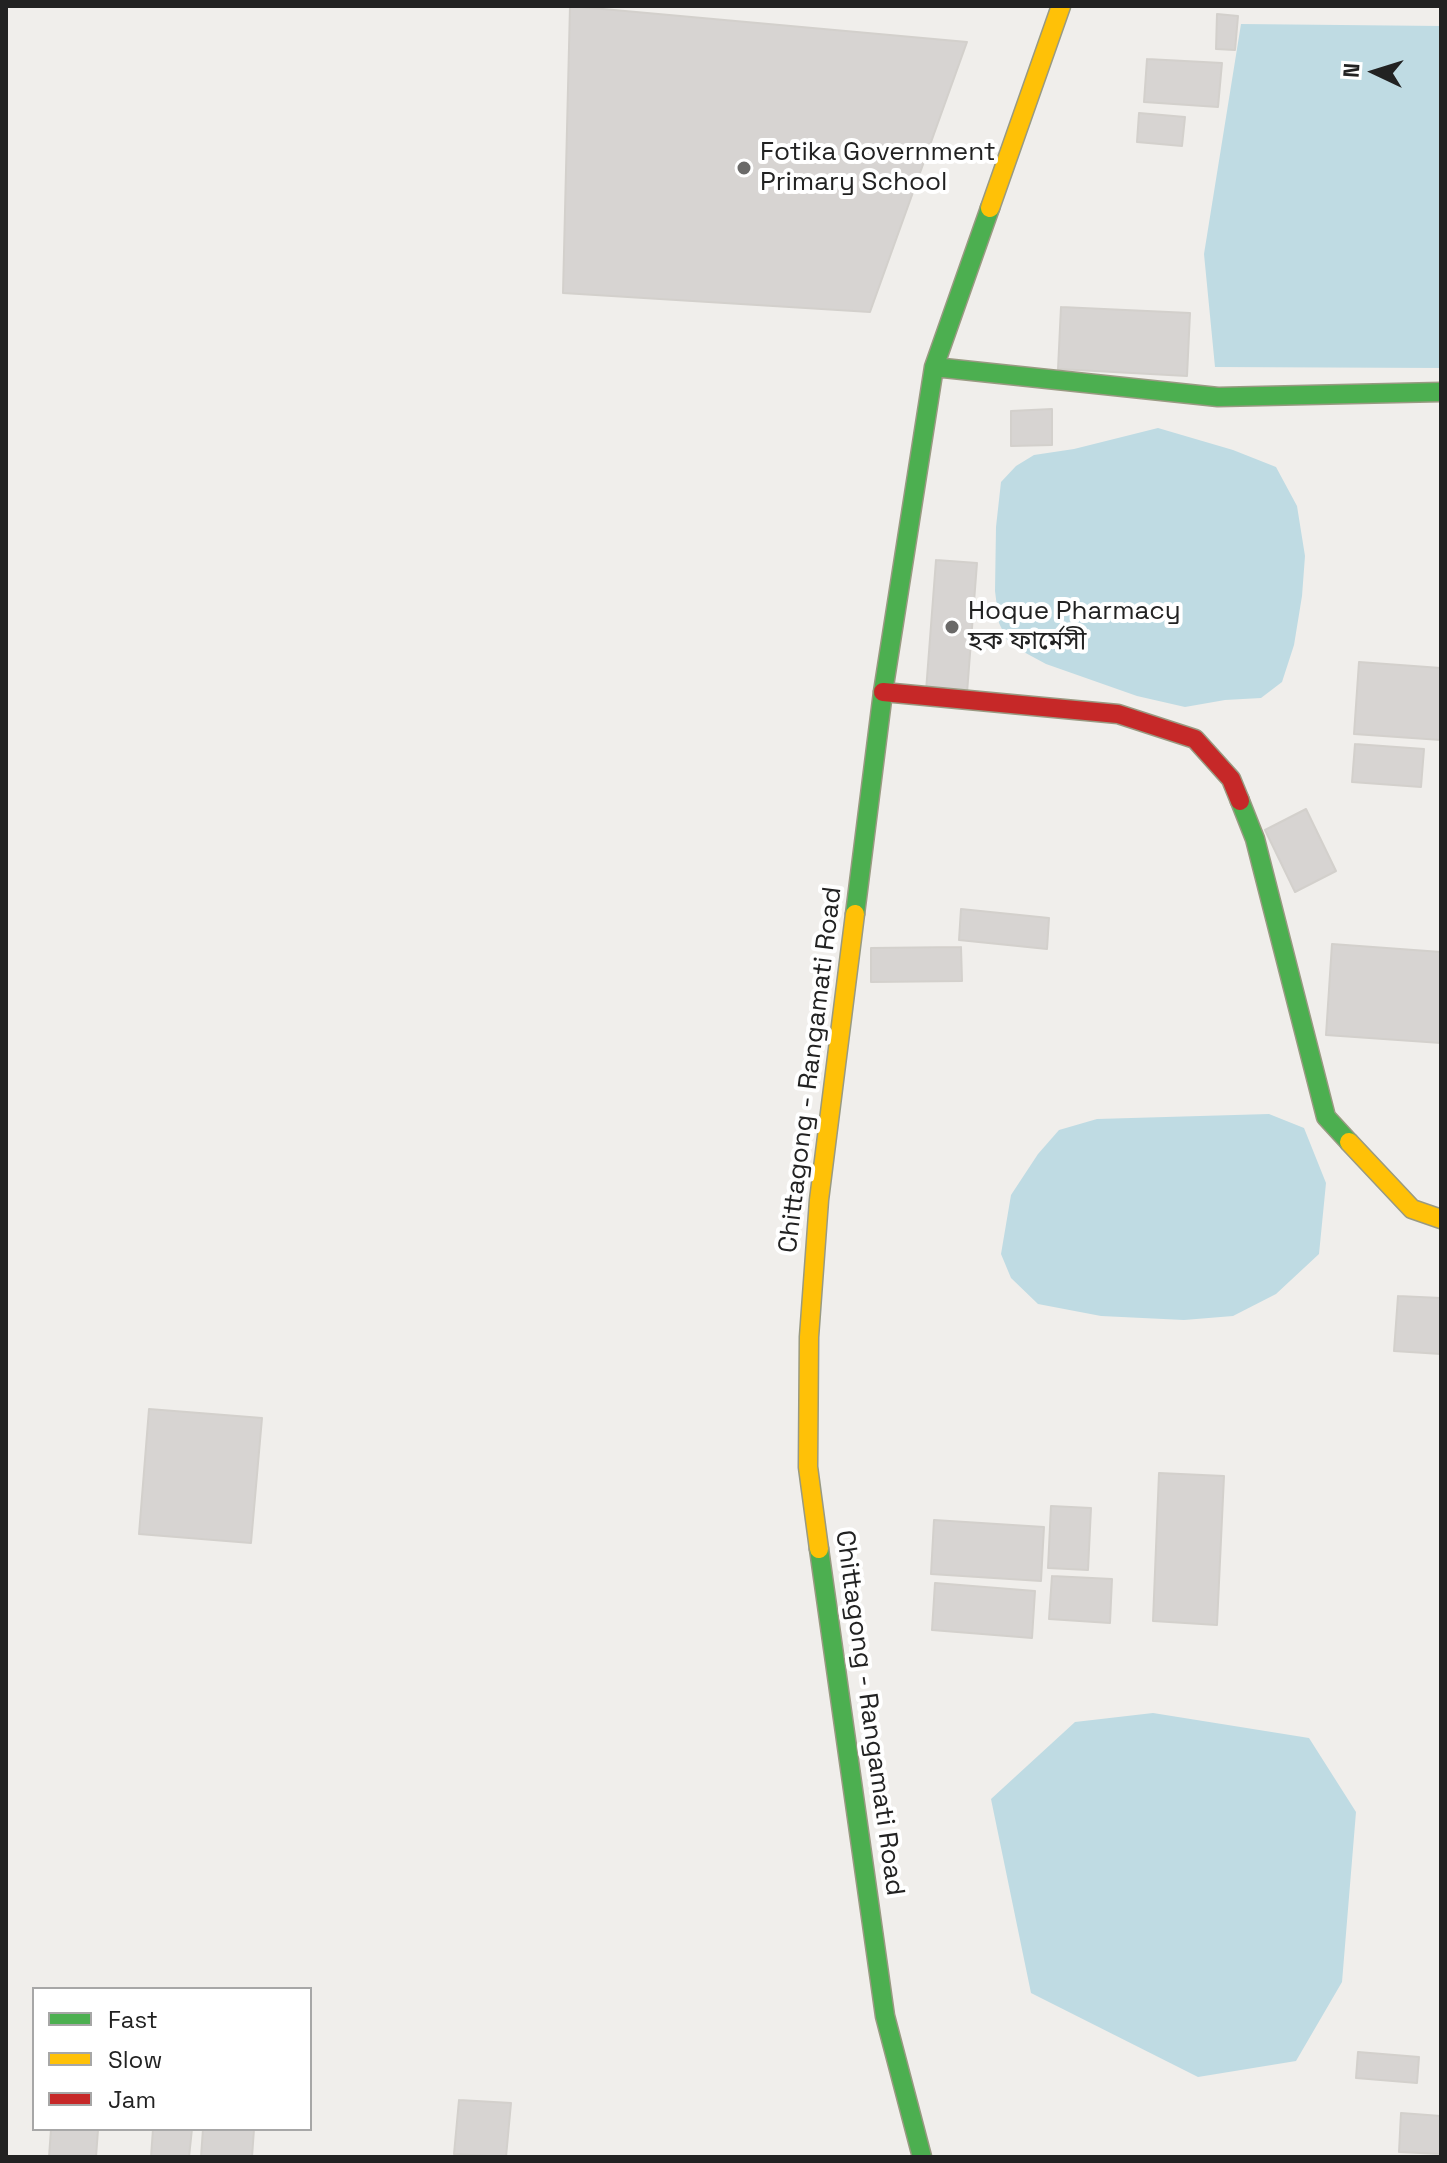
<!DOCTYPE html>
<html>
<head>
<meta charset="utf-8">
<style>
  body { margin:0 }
  #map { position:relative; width:1447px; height:2163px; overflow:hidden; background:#f0eeeb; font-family:"Space Grotesk",sans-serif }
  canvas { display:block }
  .frame { position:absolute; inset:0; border:8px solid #222; pointer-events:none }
  .legend { position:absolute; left:32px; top:1987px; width:280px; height:144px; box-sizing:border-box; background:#fff; border:2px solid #a7a7a7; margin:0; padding:10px 14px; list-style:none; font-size:24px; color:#222 }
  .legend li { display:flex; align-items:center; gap:16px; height:40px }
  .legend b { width:40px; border:2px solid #a7a7a7 }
  .north { position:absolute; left:1335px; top:32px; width:80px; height:80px; -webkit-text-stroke:6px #fff; paint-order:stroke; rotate:274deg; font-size:22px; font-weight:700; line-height:32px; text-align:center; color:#222 }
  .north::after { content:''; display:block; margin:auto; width:28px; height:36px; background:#222; clip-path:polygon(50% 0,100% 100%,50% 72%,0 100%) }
</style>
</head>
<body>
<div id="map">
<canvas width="1447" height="2163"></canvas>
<div class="frame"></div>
<ul class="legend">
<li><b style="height:10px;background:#4caf50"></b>Fast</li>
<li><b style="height:10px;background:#ffc107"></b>Slow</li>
<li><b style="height:10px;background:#c62828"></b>Jam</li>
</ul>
<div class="north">N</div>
</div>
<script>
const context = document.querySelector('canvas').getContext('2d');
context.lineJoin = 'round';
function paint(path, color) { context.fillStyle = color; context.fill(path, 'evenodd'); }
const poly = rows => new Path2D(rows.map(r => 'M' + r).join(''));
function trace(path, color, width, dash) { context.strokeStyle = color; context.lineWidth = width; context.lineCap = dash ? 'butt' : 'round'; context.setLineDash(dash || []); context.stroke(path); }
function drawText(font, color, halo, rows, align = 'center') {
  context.font = font + ' "Space Grotesk","Noto Sans Bengali",sans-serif'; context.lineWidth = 8; context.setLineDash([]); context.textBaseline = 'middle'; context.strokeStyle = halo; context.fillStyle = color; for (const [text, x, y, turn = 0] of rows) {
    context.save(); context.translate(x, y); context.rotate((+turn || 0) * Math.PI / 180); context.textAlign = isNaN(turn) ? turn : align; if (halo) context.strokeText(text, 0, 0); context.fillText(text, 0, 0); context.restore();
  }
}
paint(poly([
  [1241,24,1441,26,1441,368,1215,367,1204,254],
  [1158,428,1233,450,1276,467,1297,506,1305,556,1302,596,1294,645,1282,682,1261,698,1225,700,1185,707,1137,696,1046,664,1009,644,999,623,995,591,996,527,1001,482,1016,466,1034,455,1074,449],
  [1269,1114,1304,1128,1326,1183,1319,1254,1276,1294,1233,1316,1184,1320,1101,1316,1038,1304,1011,1278,1001,1254,1011,1195,1038,1154,1059,1130,1097,1119],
  [1153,1713,1309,1738,1356,1812,1342,1982,1296,2061,1198,2077,1031,1993,991,1799,1075,1722]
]), '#bfdbe3');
const building = poly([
  [570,6,967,42,870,312,563,293,570,6],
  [1217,14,1238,16,1235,50,1216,49,1217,14],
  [1147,59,1222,63,1218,107,1144,102,1147,59],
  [1139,113,1185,117,1182,146,1137,142,1139,113],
  [1061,307,1190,313,1187,376,1058,369,1061,307],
  [1052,409,1052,445,1011,446,1011,411,1052,409],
  [936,560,977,563,967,693,926,691,936,560],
  [1359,662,1441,668,1441,740,1354,734,1359,662],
  [1355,744,1424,749,1421,787,1352,782,1355,744],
  [1306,809,1336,871,1295,892,1265,830,1306,809],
  [961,909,1049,918,1047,949,959,940,961,909],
  [1332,944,1441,952,1441,1043,1326,1035,1332,944],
  [961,947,962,981,871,982,871,948,961,947],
  [1398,1296,1441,1298,1441,1354,1394,1351,1398,1296],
  [149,1409,262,1418,251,1543,139,1534,149,1409],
  [1159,1473,1224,1476,1217,1625,1153,1621,1159,1473],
  [1051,1506,1091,1508,1088,1570,1048,1568,1051,1506],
  [934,1520,1044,1527,1041,1581,931,1574,934,1520],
  [1052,1576,1112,1579,1110,1623,1049,1619,1052,1576],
  [935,1583,1035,1591,1032,1638,932,1630,935,1583],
  [1358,2052,1419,2057,1417,2083,1356,2078,1358,2052],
  [459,2100,511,2103,506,2157,454,2154,459,2100],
  [1401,2113,1441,2116,1441,2154,1399,2152,1401,2113],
  [51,2129,98,2130,96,2157,49,2157,51,2129],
  [153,2129,192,2129,189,2157,151,2157,153,2129],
  [203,2129,254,2129,252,2157,201,2157,203,2129]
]);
paint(building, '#d7d4d2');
trace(building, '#d3d0cc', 2);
const fast = poly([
  [934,367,1218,397,1441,392],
  [1240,801,1255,839,1326,1117,1349,1142],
  [855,914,883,692,934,367,990,208],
  [819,1549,885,2016,922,2157]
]);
const slow = poly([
  [990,208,1061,6],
  [1349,1142,1412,1209,1441,1219],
  [819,1549,808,1467,809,1337,819,1200,855,914]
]);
const jam = poly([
  [883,692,1118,714,1195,739,1231,779,1240,801]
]);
trace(fast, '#999a82', 21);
trace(slow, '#999a82', 21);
trace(jam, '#999a82', 21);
trace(fast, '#4caf50', 18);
trace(slow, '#ffc107', 18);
trace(jam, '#c62828', 18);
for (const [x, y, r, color] of [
  [744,168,8,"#6a6968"],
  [952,627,8,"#6a6968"]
]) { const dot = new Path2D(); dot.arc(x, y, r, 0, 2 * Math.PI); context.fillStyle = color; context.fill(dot); trace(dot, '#fff', 3); }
drawText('26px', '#222', '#fff', [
  ["Fotika Government",760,153],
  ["Primary School",760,183],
  ["Hoque Pharmacy",968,612],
  ["হক ফার্মেসী",968,642]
], 'left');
drawText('26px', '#222', '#fff', [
  ["Chittagong - Rangamati Road",811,1070,-83],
  ["Chittagong - Rangamati Road",869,1713,82]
]);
</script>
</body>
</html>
